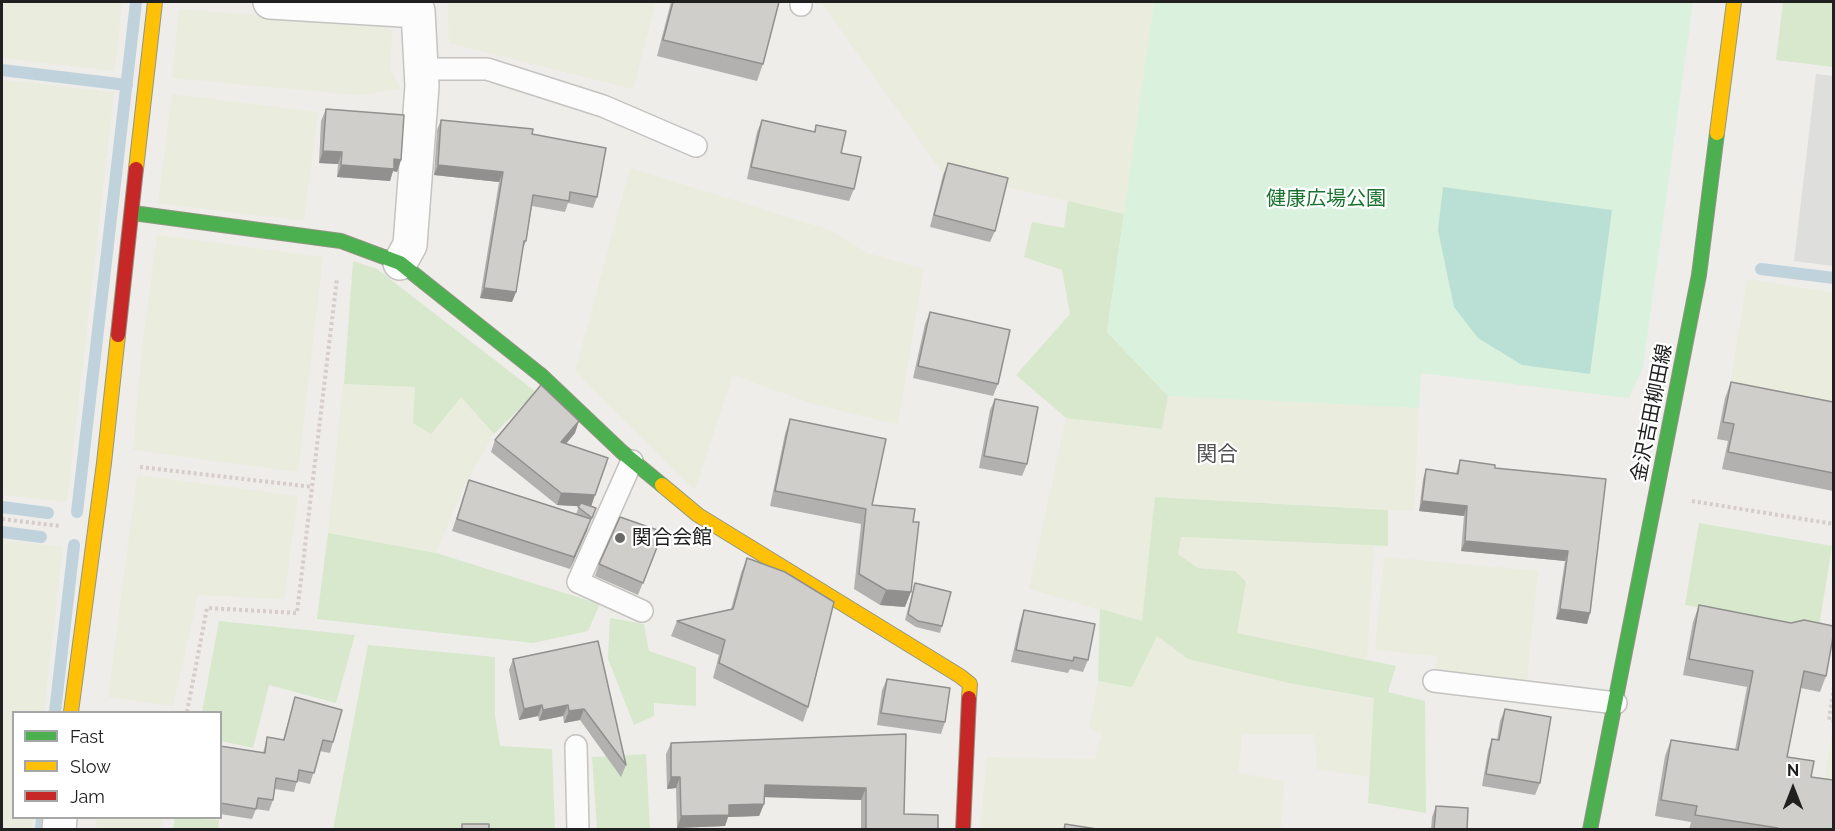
<!DOCTYPE html>
<html>
<head>
<meta charset="utf-8">
<style>
  body { margin:0 }
  #map { position:relative; width:1835px; height:831px; overflow:hidden; background:#eeede9; font-family:Raleway,sans-serif }
  canvas { display:block }
  .frame { position:absolute; inset:0; border:3px solid #202020; pointer-events:none }
  .legend { position:absolute; left:12px; top:711px; width:210px; height:108px; box-sizing:border-box; background:#fff; border:2px solid #a6a6a6; margin:0; padding:8px 10px; list-style:none; font-size:18px; color:#202020 }
  .legend li { display:flex; align-items:center; gap:12px; height:30px }
  .legend b { width:30px; border:2px solid #a6a6a6 }
  .north { position:absolute; left:1763px; top:759px; width:60px; height:60px; -webkit-text-stroke:4px #fff; paint-order:stroke; rotate:0deg; font-size:16px; font-weight:700; line-height:24px; text-align:center; color:#202020 }
  .north::after { content:''; display:block; margin:auto; width:21px; height:27px; background:#202020; clip-path:polygon(50% 0,100% 100%,50% 72%,0 100%) }
</style>
</head>
<body>
<div id="map">
<canvas width="1835" height="831"></canvas>
<div class="frame"></div>
<ul class="legend">
<li><b style="height:8px;background:#4caf50"></b>Fast</li>
<li><b style="height:8px;background:#ffc107"></b>Slow</li>
<li><b style="height:8px;background:#c62828"></b>Jam</li>
</ul>
<div class="north">N</div>
</div>
<script>
const context = document.querySelector('canvas').getContext('2d');
context.lineJoin = 'round';
function paint(path, color) { context.fillStyle = color; context.fill(path, 'evenodd'); }
const poly = rows => new Path2D(rows.map(r => 'M' + r).join(''));
function trace(path, color, width, dash) { context.strokeStyle = color; context.lineWidth = width; context.lineCap = dash ? 'butt' : 'round'; context.setLineDash(dash || []); context.stroke(path); }
function drawText(font, color, halo, rows, align = 'center') {
  context.font = font + ' Raleway,"Noto Sans JP",sans-serif'; context.lineWidth = 4.5; context.setLineDash([]); context.textBaseline = 'middle'; context.strokeStyle = halo; context.fillStyle = color; for (const [text, x, y, turn = 0] of rows) {
    context.save(); context.translate(x, y); context.rotate((+turn || 0) * Math.PI / 180); context.textAlign = isNaN(turn) ? turn : align; if (halo) context.strokeText(text, 0, 0); context.fillText(text, 0, 0); context.restore();
  }
}
paint(poly([
  [2,2,122,2,115,71,2,58],
  [448,2,656,2,633,89,449,43],
  [823,2,1154,2,1124,214,942,172,823,5],
  [179,9,386,25,392,31,390,69,401,89,358,95,172,78],
  [2,80,114,92,67,502,2,495],
  [172,94,318,112,304,221,158,203],
  [630,168,833,231,867,253,924,269,898,425,807,402,733,375,695,490,575,372],
  [157,235,323,257,298,472,133,450,142,347],
  [1747,279,1833,293,1833,401,1730,385],
  [343,384,415,387,414,423,461,397,494,434,463,488,436,553,328,533],
  [1168,396,1419,408,1414,511,1156,497,1142,622,1029,589,1066,418,1162,429],
  [137,475,298,496,284,599,198,595,173,706,108,697],
  [1180,537,1374,546,1367,660,1237,633,1235,571,1198,568,1178,555],
  [2,540,63,547,44,712,14,712,14,818,33,818,31,829,2,829],
  [1384,557,1538,571,1527,680,1436,672,1437,656,1375,650],
  [1157,636,1188,659,1289,683,1375,698,1369,777,1317,769,1314,734,1242,734,1238,773,1284,781,1281,829,980,830,987,757,1095,759,1102,733,1089,729,1098,681,1132,686],
  [1832,732,1833,733,1833,786,1824,784],
  [97,818,163,818,160,829,96,829]
]), '#eaecde');
paint(poly([
  [1783,2,1833,2,1833,67,1776,60],
  [1068,201,1124,214,1107,332,1168,396,1162,429,1066,418,1016,375,1070,314,1062,270,1024,257,1032,222,1064,228],
  [353,261,377,269,536,392,494,434,461,397,431,434,413,423,415,387,344,384],
  [1155,497,1388,510,1388,546,1181,537,1178,554,1198,568,1235,571,1246,582,1237,633,1396,666,1388,692,1425,701,1426,813,1368,803,1374,698,1289,683,1188,659,1157,636,1132,687,1098,681,1100,609,1142,621],
  [1699,523,1832,546,1819,627,1685,605],
  [328,533,436,553,600,604,588,631,533,643,317,619],
  [610,618,644,624,649,651,696,667,696,706,654,703,654,716,634,725,608,659],
  [219,621,355,635,336,703,269,685,253,748,221,741,220,712,202,712],
  [368,645,495,657,495,716,500,746,552,749,555,829,333,830],
  [646,754,650,829,597,829,592,757],
  [175,818,219,820,218,829,173,829]
]), '#d7e8cc');
paint(poly([
  [1154,2,1693,2,1643,367,1629,398,1421,373,1419,408,1168,396,1107,332]
]), '#daf1dd');
paint(poly([
  [1443,187,1612,210,1590,374,1522,365,1478,338,1454,307,1438,230]
]), '#bae0d5');
paint(poly([
  [1816,74,1833,76,1833,266,1794,261]
]), '#dededc');
trace(poly([
  [2,70,127,85],
  [1761,269,1834,278],
  [2,507,48,513],
  [77,512,136,2],
  [2,532,41,537],
  [55,712,74,545],
  [41,830,42,818]
]), '#c0d3dd', 12);
const lane = poly([
  [801,5,801,2],
  [421,69,487,69,603,106,696,146],
  [632,461,578,582,642,611],
  [1434,681,1616,703],
  [576,746,578,830]
]);
const street = poly([
  [270,2,418,11,422,86,410,245,400,263],
  [59,830,60,818]
]);
const fast = poly([
  [133,213,341,241,400,263,542,376,622,452,662,485],
  [1590,830,1699,275,1717,133]
]);
const slow = poly([
  [1717,133,1734,2],
  [136,169,155,2],
  [662,485,698,515,960,676,970,684,969,698],
  [71,712,104,463,118,335]
]);
const jam = poly([
  [118,335,136,169],
  [963,830,969,698]
]);
trace(lane, '#c4c3c1', 24);
trace(street, '#c4c3c1', 36);
trace(fast, '#929683', 16);
trace(slow, '#929683', 16);
trace(jam, '#929683', 16);
trace(poly([
  [140,467,313,487],
  [1692,501,1834,524],
  [2,519,60,526],
  [1834,687,1829,720,1834,721],
  [187,712,207,608,297,613,337,278]
]), '#d6ccc9', 4, [3, 3]);
trace(lane, '#fcfcfc', 21);
trace(street, '#fcfcfc', 33);
trace(fast, '#4caf50', 14);
trace(slow, '#ffc107', 14);
trace(jam, '#c62828', 14);
paint(poly([
  [671,2,779,2,763,64,757,81,657,56],
  [326,109,401,160,397,172,393,171,390,181,337,177,338,164,319,163,321,121],
  [441,120,532,134,597,197,593,208,568,203,565,212,532,206,526,241,522,251,516,292,512,302,480,298,499,182,434,175,437,130],
  [762,120,814,132,816,125,841,153,854,189,849,201,747,179,757,132],
  [948,163,995,231,990,242,930,227,943,175],
  [930,312,998,384,993,396,913,378,925,324],
  [1731,382,1833,402,1833,491,1722,469,1728,441,1717,439,1725,398],
  [995,399,1027,464,1022,476,979,468,990,410],
  [790,419,872,505,905,607,880,605,854,589,861,524,770,506,785,434],
  [575,433,566,444,591,506,596,508,570,569,452,531,469,480,576,514,579,506,557,505,491,452,495,440],
  [1460,460,1495,468,1606,479,1590,613,1587,624,1556,619,1565,561,1461,551,1464,516,1419,511,1423,479,1426,469,1456,473],
  [663,532,638,595,595,576,599,564],
  [747,558,808,707,803,722,713,678,719,655,671,636,677,621,731,609,741,573],
  [915,583,942,626,940,633,916,627,905,620],
  [1699,605,1826,676,1820,692,1801,688,1787,757,1811,777,1833,830,1689,830,1691,822,1655,816,1665,756,1671,740,1735,750,1747,687,1683,675,1693,622],
  [1024,610,1088,660,1083,672,1070,669,1068,673,1011,662,1020,622],
  [598,641,626,765,621,777,580,720,564,723,563,716,539,721,538,716,519,720,509,670,513,659],
  [887,679,945,722,941,734,877,725,882,690],
  [295,697,333,742,330,753,320,751,310,784,297,781,294,792,275,789,273,800,269,811,256,809,252,819,220,814,220,746,263,753,267,737,283,740],
  [1505,709,1540,783,1535,795,1482,786,1488,751,1492,739,1497,740,1500,721],
  [906,734,904,814,938,830,861,830,861,800,764,797,764,804,759,816,728,817,725,826,677,828,676,788,667,789,666,754,671,743],
  [1436,806,1467,830,1431,830,1432,817]
]), '#b2b1af');
paint(poly([
  [323,151,342,152,338,164,319,163],
  [394,159,401,160,397,172,393,171,390,181,337,177,341,165],
  [438,165,503,172,499,182,434,175],
  [484,288,516,292,512,302,480,298],
  [579,421,575,433,557,454,561,442],
  [561,493,595,495,591,507,557,505],
  [1422,501,1467,506,1464,516,1419,511],
  [591,519,587,531,570,569,574,557],
  [1465,541,1568,551,1565,561,1461,551],
  [886,590,911,592,905,607,880,605],
  [1560,609,1590,613,1587,624,1556,619],
  [542,705,538,716,519,720,524,709],
  [568,705,563,716,539,721,543,710],
  [584,709,580,720,564,723,569,711],
  [671,777,680,777,676,788,667,789],
  [765,785,866,788,861,800,761,797],
  [764,804,759,816,728,817,725,826,677,828,681,816,729,805]
]), '#91908e');
const building = poly([
  [673,2,779,2,763,64,663,40,673,2],
  [326,109,404,115,401,160,394,159,394,169,341,165,342,152,323,151,326,109],
  [441,120,533,129,532,134,606,148,597,197,570,192,569,201,533,195,526,241,524,241,516,292,484,288,503,172,438,165,441,120],
  [762,120,815,132,816,125,846,131,841,153,861,157,854,189,751,167,762,120],
  [948,163,1008,178,995,231,934,215,948,163],
  [930,312,1010,330,998,384,918,366,930,312],
  [1731,382,1833,402,1833,473,1728,452,1734,424,1723,422,1731,382],
  [541,385,579,421,561,442,608,458,595,495,561,493,495,440,541,385],
  [995,399,1038,407,1027,464,984,456,995,399],
  [790,419,886,439,872,505,915,509,913,522,919,522,911,592,886,590,859,574,866,509,775,491,790,419],
  [1460,460,1495,465,1495,468,1606,479,1590,613,1560,609,1568,551,1465,541,1467,506,1422,501,1426,469,1458,474,1460,460],
  [469,480,591,519,574,557,457,519,469,480],
  [581,503,596,508,592,518,578,507,581,503],
  [620,517,663,532,643,583,599,564,620,517],
  [747,558,785,572,834,602,808,707,719,663,725,640,677,621,733,609,747,558],
  [915,583,951,592,942,626,918,621,908,614,915,583],
  [1699,605,1791,623,1804,620,1833,626,1833,637,1826,676,1804,671,1787,757,1814,761,1811,777,1833,780,1833,830,1778,830,1778,828,1695,815,1697,806,1661,800,1671,740,1738,750,1753,671,1689,659,1699,605],
  [1024,610,1095,624,1088,660,1074,657,1073,661,1016,650,1024,610],
  [598,641,626,765,584,709,569,711,568,705,543,710,542,705,524,709,513,659,598,641],
  [887,679,950,688,945,722,881,713,887,679],
  [295,697,342,710,333,742,323,740,314,773,299,770,297,782,276,778,273,800,258,798,256,809,220,803,220,746,265,753,267,737,284,740,295,697],
  [1505,709,1551,717,1540,783,1486,774,1492,739,1499,740,1505,709],
  [906,734,904,814,938,815,938,830,866,830,866,788,765,785,764,804,729,805,729,815,681,816,680,777,671,777,671,743,906,734],
  [1436,806,1468,808,1467,830,1434,830,1436,806],
  [462,824,489,824,489,830,462,830,462,824],
  [1065,824,1103,830,1064,830,1065,824]
]);
paint(building, '#cfcecb');
trace(building, '#91908e', 1.5);
for (const [x, y, r, color] of [
  [620,538,6,"#686866"]
]) { const dot = new Path2D(); dot.arc(x, y, r, 0, 2 * Math.PI); context.fillStyle = color; context.fill(dot); trace(dot, '#fff', 2); }
drawText('20px', '#19732e', '#fff', [
  ["健康広場公園",1326,199]
]);
drawText('20px', '#202020', '#fff', [
  ["金沢吉田柳田線",1652,413,-79]
]);
drawText('20px', '#202020', '#fff', [
  ["関合会館",632,538]
], 'left');
drawText('21px', '#535353', '#fff', [
  ["関合",1217,455]
]);
</script>
</body>
</html>
